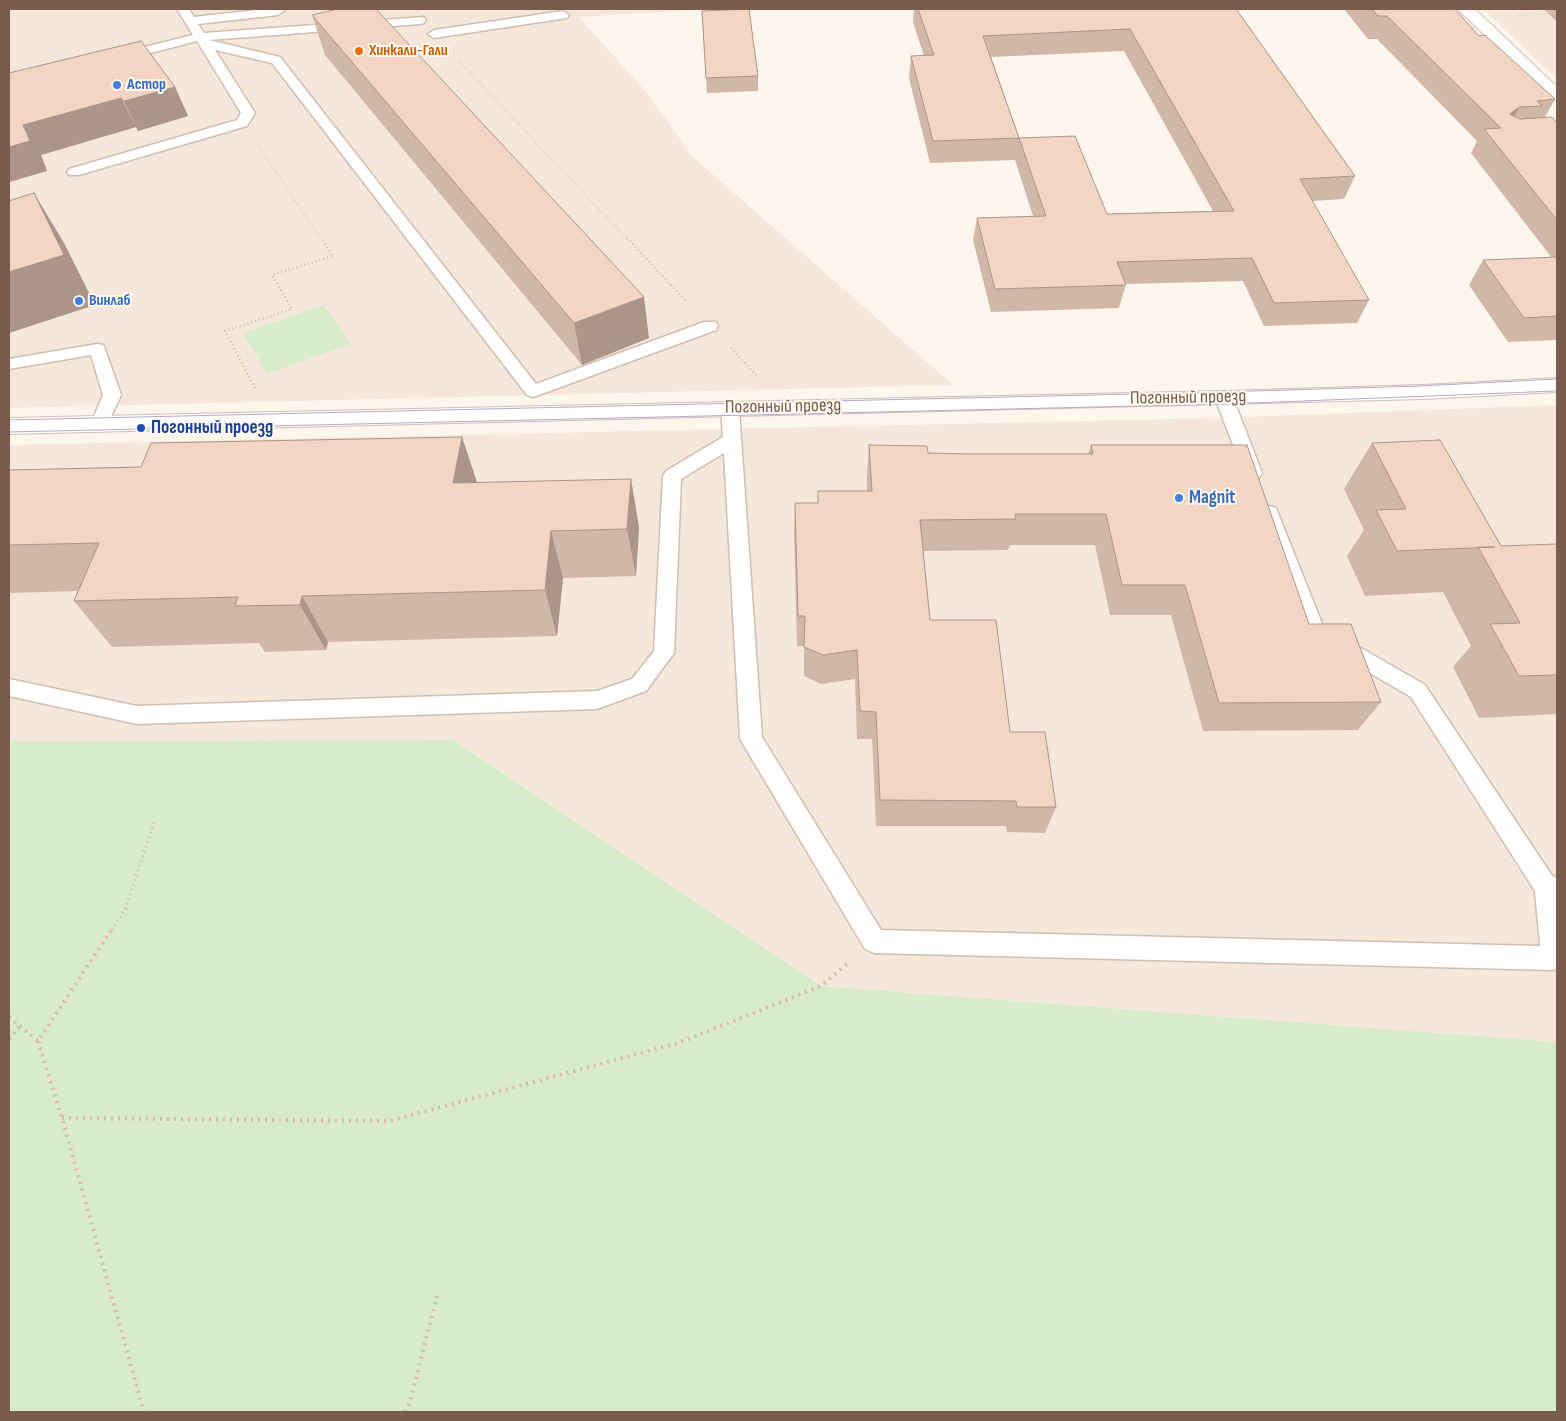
<!DOCTYPE html>
<html>
<head>
<meta charset="utf-8">
<style>
  body { margin:0 }
  #map { position:relative; width:1566px; height:1421px; overflow:hidden; background:#fdf6ec; font-family:"Sofia Sans Condensed",sans-serif }
  canvas { display:block }
  .frame { position:absolute; inset:0; border:10px solid #7a5c4d; pointer-events:none }
</style>
</head>
<body>
<div id="map">
<canvas width="1566" height="1421"></canvas>
<div class="frame"></div>
</div>
<script>
const context = document.querySelector('canvas').getContext('2d');
context.lineJoin = 'round';
function paint(path, color) { context.fillStyle = color; context.fill(path, 'evenodd'); }
const poly = rows => new Path2D(rows.map(r => 'M' + r).join(''));
function trace(path, color, width, dash) { context.strokeStyle = color; context.lineWidth = width; context.lineCap = dash ? 'butt' : 'round'; context.setLineDash(dash || []); context.stroke(path); }
function drawText(font, color, halo, rows, align = 'center') {
  context.font = font + ' "Sofia Sans Condensed",sans-serif'; context.lineWidth = 4; context.setLineDash([]); context.textBaseline = 'middle'; context.strokeStyle = halo; context.fillStyle = color; for (const [text, x, y, turn = 0] of rows) {
    context.save(); context.translate(x, y); context.rotate((+turn || 0) * Math.PI / 180); context.textAlign = isNaN(turn) ? turn : align; if (halo) context.strokeText(text, 0, 0); context.fillText(text, 0, 0); context.restore();
  }
}
paint(poly([
  [9,9,712,9,579,17,647,93,693,157,953,385,9,408],
  [1483,9,1557,9,1557,79],
  [1557,405,1557,1042,821,986,454,740,9,741,9,445,1216,418]
]), '#f5e8da');
paint(poly([
  [324,305,350,344,267,374,243,333],
  [454,740,821,986,1557,1042,1557,1412,9,1412,9,741]
]), '#d8ecc9');
const service = poly([
  [177,9,189,9,194,17,266,9,282,9,284,11,278,15,198,24,204,33,424,17,426,20,424,23,420,24,209,40,280,57,536,384,704,322,716,322,718,326,716,330,539,395,533,397,527,395,272,63,215,50,255,113,247,126,79,175,69,175,67,172,69,169,237,120,241,113,197,41,120,61,114,57,116,54,193,35,177,9],
  [563,11,569,15,567,18,434,38,428,34,434,30,563,11],
  [97,344,103,345,105,349,121,395,106,427,100,429,94,427,91,423,103,395,91,355,9,369,9,359,97,344],
  [1224,392,1230,394,1233,398,1262,473,1259,478,1253,479,1247,478,1244,473,1215,398,1218,394,1224,392],
  [730,403,736,405,739,409,762,737,881,930,1540,946,1535,891,1411,697,1308,637,1260,513,1262,508,1269,506,1276,508,1278,513,1323,626,1425,685,1553,877,1557,877,1557,968,1553,970,874,953,865,949,740,739,724,453,681,479,674,653,646,691,597,709,137,724,9,696,9,679,137,706,597,691,632,679,654,651,663,476,666,471,723,437,721,409,724,405,730,403]
]);
const minor = poly([
  [1458,9,1475,9,1557,87,1557,101,1551,100,1458,9],
  [1557,378,1557,392,1423,399,9,434,9,418,1224,391,1423,385,1557,378]
]);
trace(service, '#d1beb0', 3);
trace(minor, '#d1beb0', 2);
trace(poly([
  [1518,15,1549,14],
  [459,61,628,240],
  [258,146,322,240]
]), '#d9b8a5', 2, [0.5, 2.5]);
trace(poly([
  [627,238,687,302],
  [731,348,757,376],
  [255,388,225,331,292,309,272,275,333,256,321,238]
]), '#d9b8a5', 2.5, [1, 3]);
trace(poly([
  [112,930,125,910,155,819]
]), '#d9b8a5', 3, [1, 4]);
trace(poly([
  [9,1017,38,1041,112,929],
  [9,1039,19,1027],
  [38,1041,62,1118,144,1412],
  [62,1118,389,1121,678,1043,821,986,847,964],
  [405,1412,410,1402,437,1296]
]), '#d9b8a5', 4, [2, 5]);
paint(service, '#fff');
paint(minor, '#fff');
trace(poly([
  [9,420,1221,392,1420,386,1557,379],
  [9,432,1226,404,1557,391]
]), '#b9a8c9', 1);
paint(poly([
  [914,9,1236,9,1355,176,1344,199,1312,201,1369,300,1357,323,1264,326,1243,281,1126,284,1119,308,991,312,973,240,977,218,1033,216,1015,160,930,163,909,78,911,56,924,56,913,22],
  [1124,51,1213,211,1107,214,1019,138,991,57],
  [1344,9,1455,9,1479,36,1555,99,1545,117,1557,123,1557,340,1508,342,1469,285,1483,260,1552,258,1471,153,1477,141,1377,39,1368,39],
  [1544,9,1557,9,1557,22],
  [702,11,758,76,758,91,707,93],
  [312,15,649,338,582,365,325,55],
  [9,73,175,87,188,116,138,131,136,127,41,155,47,171,9,182],
  [462,437,477,482,639,527,636,576,563,578,557,636,328,642,326,650,265,652,259,643,112,647,74,601,78,591,9,593,9,470,141,467],
  [1372,443,1501,546,1557,546,1557,714,1479,718,1453,667,1471,646,1443,592,1365,596,1347,556,1364,530,1344,489],
  [869,445,928,453,969,454,1088,454,1091,445,1309,624,1381,702,1358,730,1203,731,1171,615,1110,615,1095,545,1010,545,1008,550,923,551,930,620,1010,732,1056,807,1045,833,1007,832,1006,826,876,826,872,739,857,739,855,679,821,684,804,676,804,646,797,646,794,534,795,503,818,503,818,491,867,491,867,477]
]), '#d1b7a8');
paint(poly([
  [175,87,188,116,138,131,124,101],
  [121,98,136,127,41,155,47,171,9,182,9,147,23,125],
  [1519,107,1506,131,1510,114],
  [34,193,64,243,95,305,9,333,9,272],
  [644,297,649,338,582,365,574,323],
  [462,437,478,486,453,483],
  [631,479,639,527,636,576,627,529],
  [551,531,563,578,557,636,545,590],
  [302,596,328,642,326,650,300,605]
]), '#aa9588');
const building = poly([
  [338,9,376,9,644,297,574,323,312,15,338,9],
  [749,9,758,76,706,78,702,11,749,9],
  [918,9,1236,9,1355,176,1300,179,1369,300,1274,303,1252,258,1117,262,1126,285,995,289,977,218,1046,216,1019,138,933,141,911,56,934,55,918,9],
  [1130,29,1234,211,1107,214,1075,136,1019,138,983,36,1130,29],
  [1372,9,1455,9,1479,36,1485,35,1555,99,1537,101,1542,106,1519,107,1510,114,1520,119,1552,117,1557,123,1557,220,1484,129,1501,128,1387,16,1378,16,1372,9],
  [141,41,175,87,124,101,121,98,23,125,30,141,9,147,9,73,141,41],
  [34,193,64,255,9,272,9,201,34,193],
  [1557,257,1557,316,1524,318,1483,260,1557,257],
  [462,437,453,483,631,479,627,529,551,531,545,590,302,596,300,605,235,606,238,597,74,601,99,543,9,545,9,470,141,467,151,443,462,437],
  [1440,440,1501,546,1556,544,1557,546,1557,675,1519,676,1490,624,1520,623,1478,547,1495,547,1397,551,1376,510,1406,509,1372,443,1440,440],
  [869,445,927,446,928,453,969,454,1093,454,1091,445,1247,445,1309,624,1351,624,1381,702,1219,703,1185,585,1122,585,1106,514,1015,514,1016,519,920,520,930,620,996,620,1010,732,1045,732,1056,807,1017,807,1016,801,880,800,876,712,860,711,857,650,823,655,804,647,805,616,798,616,795,503,818,503,818,491,872,491,869,445]
]);
paint(building, '#f3d5c3');
trace(building, '#aa9588', 1);
for (const [x, y, r, color] of [
  [359,51,5,"#e8710a"],
  [117,85,5,"#3f7fe0"],
  [79,301,5,"#3f7fe0"],
  [141,428,5,"#1a4fb4"],
  [1179,498,5,"#3f7fe0"]
]) { const dot = new Path2D(); dot.arc(x, y, r, 0, 2 * Math.PI); context.fillStyle = color; context.fill(dot); trace(dot, '#fffaf3', 2); }
drawText('bold 16px', '#c56008', '#fffaf3', [
  ["Хинкали-Гали",369,51]
], 'left');
drawText('bold 16px', '#366cbe', '#fffaf3', [
  ["Астор",127,85],
  ["Винлаб",89,301]
], 'left');
drawText('19px', '#7a5c4d', '#fffaf3', [
  ["Погонный проезд",1188,398,-1],
  ["Погонный проезд",783,407,-1]
]);
drawText('bold 19px', '#164399', '#fffaf3', [
  ["Погонный проезд",151,428]
], 'left');
drawText('bold 19px', '#366cbe', '#fffaf3', [
  ["Magnit",1189,498]
], 'left');
</script>
</body>
</html>
